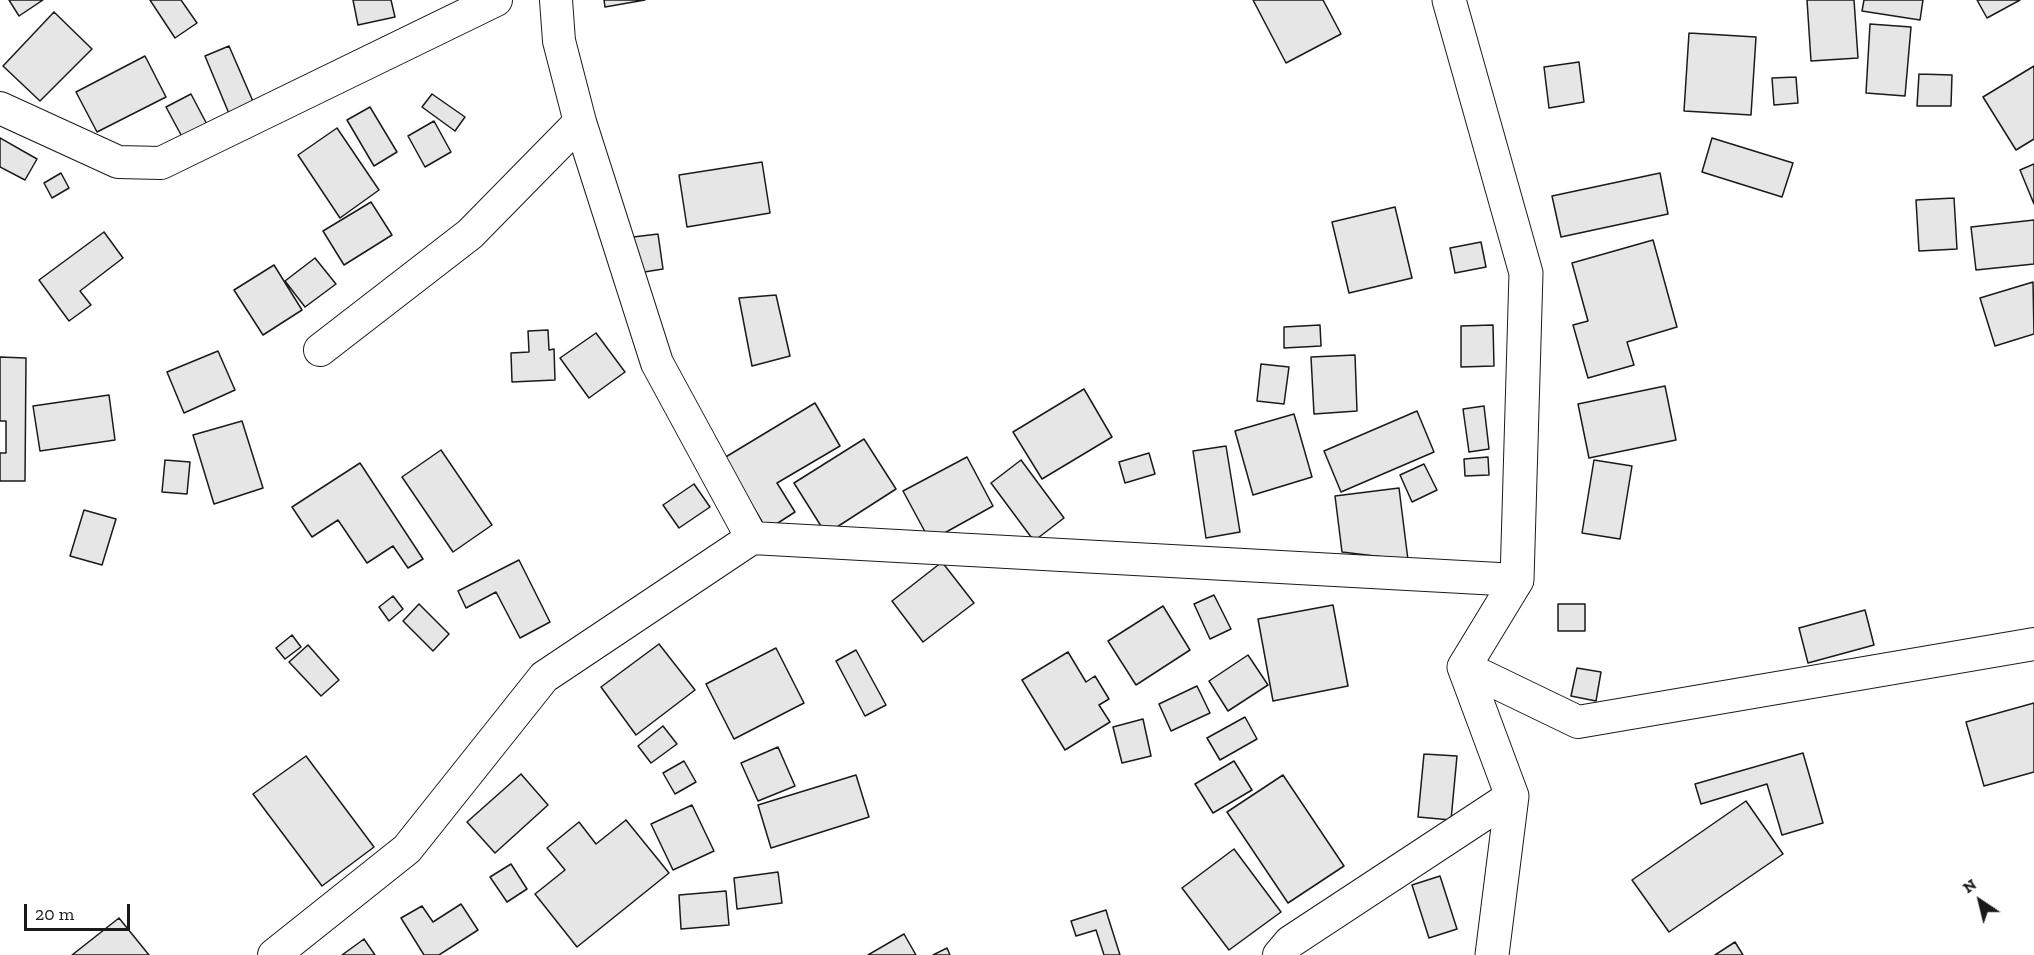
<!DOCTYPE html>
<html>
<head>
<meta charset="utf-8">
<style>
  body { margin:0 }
  #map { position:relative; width:2034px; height:955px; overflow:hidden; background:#fff; font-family:"Zilla Slab",serif }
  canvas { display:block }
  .north { position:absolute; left:1950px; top:871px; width:60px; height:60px; -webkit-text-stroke:4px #fff; paint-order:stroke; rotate:325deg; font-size:16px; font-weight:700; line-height:24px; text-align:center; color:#1a1a1a }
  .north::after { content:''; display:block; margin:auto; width:21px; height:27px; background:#1a1a1a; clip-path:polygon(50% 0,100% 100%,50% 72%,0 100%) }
  .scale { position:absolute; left:24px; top:904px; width:106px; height:27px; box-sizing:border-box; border:3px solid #1a1a1a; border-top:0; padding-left:8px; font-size:18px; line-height:21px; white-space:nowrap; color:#1a1a1a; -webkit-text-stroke:4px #fff; paint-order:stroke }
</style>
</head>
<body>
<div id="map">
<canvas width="2034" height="955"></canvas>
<div class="north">N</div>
<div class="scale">20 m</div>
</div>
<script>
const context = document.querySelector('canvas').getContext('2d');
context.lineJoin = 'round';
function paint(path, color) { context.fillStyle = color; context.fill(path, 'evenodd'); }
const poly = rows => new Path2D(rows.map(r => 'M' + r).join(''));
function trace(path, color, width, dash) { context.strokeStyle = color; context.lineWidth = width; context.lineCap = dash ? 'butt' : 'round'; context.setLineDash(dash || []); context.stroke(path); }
const building = poly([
  [9,0,43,0,19,16,9,0],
  [150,0,181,0,197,23,175,38,150,0],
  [353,0,391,0,395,17,358,25,353,0],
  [604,0,645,0,605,7,604,0],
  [1253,0,1323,0,1341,34,1286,63,1253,0],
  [1807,0,1854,0,1858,58,1811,61,1807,0],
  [1864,0,1923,0,1920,20,1862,11,1864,0],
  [1977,0,2020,0,1987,18,1977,0],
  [54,12,92,49,40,101,3,66,54,12],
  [1870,24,1911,27,1905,96,1866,93,1870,24],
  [1689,33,1756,37,1751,115,1684,111,1689,33],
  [229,46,255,106,230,116,205,56,229,46],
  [145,56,166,97,97,132,76,92,145,56],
  [1579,62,1584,102,1549,108,1544,67,1579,62],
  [2034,66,2034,139,2016,150,1983,97,2034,66],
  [1919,74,1952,75,1951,106,1917,106,1919,74],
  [1796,77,1798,103,1774,105,1772,78,1796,77],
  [191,94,211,132,187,146,166,107,191,94],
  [432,94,465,117,455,131,422,107,432,94],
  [370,107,397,152,374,166,347,120,370,107],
  [434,121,451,152,425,167,408,136,434,121],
  [337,128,379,190,340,218,298,155,337,128],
  [0,138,37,159,25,180,0,167,0,138],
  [1712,138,1793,163,1782,197,1702,172,1712,138],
  [762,162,770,213,687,227,679,175,762,162],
  [2034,164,2034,204,2020,170,2034,164],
  [61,173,69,188,52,198,44,183,61,173],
  [1660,173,1668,214,1561,237,1552,196,1660,173],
  [1954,198,1957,249,1919,251,1916,200,1954,198],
  [371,202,392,235,344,265,323,231,371,202],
  [1395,207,1412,278,1349,293,1332,222,1395,207],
  [2034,220,2034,264,1976,270,1971,227,2034,220],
  [104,232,123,258,80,291,91,305,69,321,39,280,104,232],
  [658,234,663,269,638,273,633,237,658,234],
  [1653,240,1677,327,1627,342,1634,365,1588,378,1573,325,1588,321,1572,263,1653,240],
  [1481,242,1486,267,1455,273,1450,248,1481,242],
  [315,258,336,284,305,307,285,281,315,258],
  [274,265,302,310,263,335,234,290,274,265],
  [2033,282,2034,334,1995,346,1980,298,2033,282],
  [776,295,790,356,752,366,739,298,776,295],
  [1320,325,1321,346,1284,348,1284,327,1320,325],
  [1493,325,1494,366,1461,367,1461,326,1493,325],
  [548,330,549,350,554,349,555,380,512,382,511,353,529,352,528,331,548,330],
  [596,333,625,372,589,398,560,358,596,333],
  [218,351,235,390,184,413,167,372,218,351],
  [1355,355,1357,411,1314,414,1311,357,1355,355],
  [0,357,26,358,25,481,0,481,0,453,6,453,6,421,0,421,0,357],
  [1261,364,1289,367,1284,404,1257,401,1261,364],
  [1665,386,1676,440,1589,458,1578,404,1665,386],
  [1084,389,1112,437,1042,479,1013,432,1084,389],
  [109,395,115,440,40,451,33,406,109,395],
  [815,403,840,446,777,483,795,512,767,530,724,458,815,403],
  [1484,406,1489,449,1469,452,1463,409,1484,406],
  [1417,411,1434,452,1341,492,1324,451,1417,411],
  [1294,414,1312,477,1253,495,1235,431,1294,414],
  [242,421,263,488,214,504,193,435,242,421],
  [864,439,896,489,826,534,794,483,864,439],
  [1226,446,1240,532,1206,538,1193,451,1226,446],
  [441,450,492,525,453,552,402,477,441,450],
  [1149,453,1155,474,1125,483,1119,462,1149,453],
  [967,457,993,506,930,541,903,491,967,457],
  [1488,457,1489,475,1465,476,1464,459,1488,457],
  [165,460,190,462,187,494,162,492,165,460],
  [1021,460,1064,518,1034,541,991,483,1021,460],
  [1594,460,1632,466,1620,539,1582,533,1594,460],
  [360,463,423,559,408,568,393,546,367,563,338,520,312,537,292,507,360,463],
  [1424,464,1437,490,1412,502,1400,475,1424,464],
  [694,484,710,507,679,528,663,505,694,484],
  [1399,488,1408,560,1342,552,1335,496,1399,488],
  [84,510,116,519,102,565,70,556,84,510],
  [519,560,550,622,520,638,496,592,466,608,458,591,519,560],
  [942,562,974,603,923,642,892,601,942,562],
  [1214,595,1231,629,1210,639,1194,604,1214,595],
  [393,596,403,609,389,621,379,607,393,596],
  [419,604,449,634,433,651,403,621,419,604],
  [1558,604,1585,604,1585,631,1558,631,1558,604],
  [1333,605,1348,686,1273,701,1258,619,1333,605],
  [1163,606,1190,650,1136,685,1108,641,1163,606],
  [1865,610,1874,645,1808,663,1799,628,1865,610],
  [292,635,301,647,285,659,276,648,292,635],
  [659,644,695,690,636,735,601,687,659,644],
  [308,645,339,680,321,696,289,662,308,645],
  [776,648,804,703,734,739,706,684,776,648],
  [856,650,886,705,865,716,836,661,856,650],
  [1068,652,1086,682,1095,676,1109,699,1099,705,1110,722,1065,750,1022,680,1068,652],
  [1248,655,1268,685,1228,711,1209,681,1248,655],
  [1577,668,1601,672,1596,701,1571,696,1577,668],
  [1197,686,1210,713,1171,731,1159,704,1197,686],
  [2034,703,2034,772,1984,786,1966,722,2034,703],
  [1245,717,1257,739,1220,760,1207,738,1245,717],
  [1143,719,1151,756,1122,763,1113,727,1143,719],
  [663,726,677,744,651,763,638,746,663,726],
  [778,747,795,786,758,801,741,763,778,747],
  [1803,753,1823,823,1782,835,1767,784,1701,804,1695,784,1803,753],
  [1424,754,1457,756,1451,820,1418,817,1424,754],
  [306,756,374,847,322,886,253,794,306,756],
  [684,761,696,782,675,794,663,773,684,761],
  [1234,761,1252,790,1213,813,1195,784,1234,761],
  [521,774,548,805,495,853,467,822,521,774],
  [856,775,869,817,771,848,758,805,856,775],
  [1283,775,1344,866,1288,903,1227,812,1283,775],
  [1746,801,1783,854,1669,932,1632,880,1746,801],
  [692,805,714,851,673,870,651,824,692,805],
  [626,820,669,873,577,947,535,894,565,870,547,848,579,822,596,844,626,820],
  [1234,849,1281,912,1229,950,1182,888,1234,849],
  [511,864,527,889,507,902,490,877,511,864],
  [778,872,782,903,737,909,734,878,778,872],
  [1440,876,1457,929,1429,938,1412,885,1440,876],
  [726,891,729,925,681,929,679,895,726,891],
  [461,904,478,930,439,955,424,955,401,918,422,906,433,922,461,904],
  [1106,910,1108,917,1120,955,1104,955,1096,930,1076,936,1071,921,1106,910],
  [119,918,149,955,72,955,119,918],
  [904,934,916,955,868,955,904,934],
  [364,939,375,955,342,955,364,939],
  [1735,942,1743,955,1715,955,1735,942],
  [947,948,950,955,933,955,947,948]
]);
paint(building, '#e6e6e6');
trace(building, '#1a1a1a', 1.5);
const minor = poly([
  [0,108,118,162,161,163,496,0],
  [320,350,470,234,580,122],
  [752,538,1517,580],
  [1464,667,1578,722,2034,644],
  [274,955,407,849,544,677,752,538,657,363,580,122,559,41,556,0],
  [1279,955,1290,942,1512,796]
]);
const tertiary = poly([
  [1449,0,1526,273,1517,580,1464,667,1512,796,1492,955]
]);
trace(minor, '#1a1a1a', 34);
trace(tertiary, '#1a1a1a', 35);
trace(minor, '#fff', 32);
trace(tertiary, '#fff', 33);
</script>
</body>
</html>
